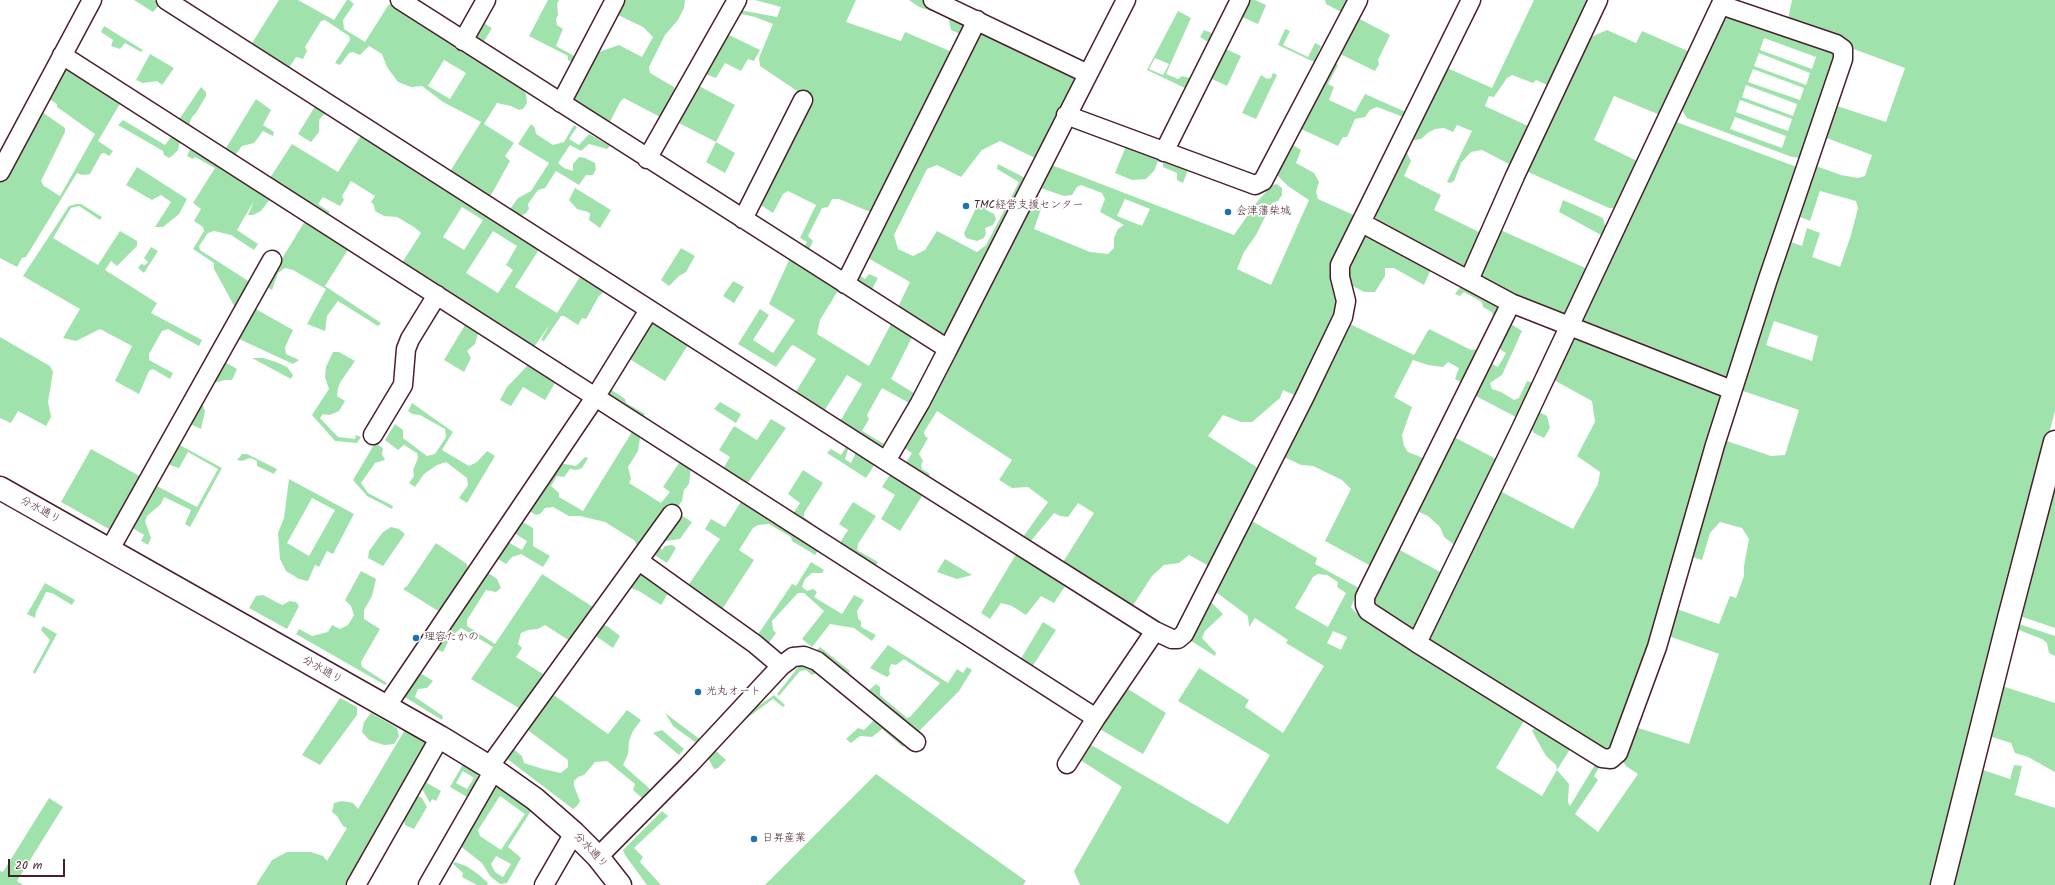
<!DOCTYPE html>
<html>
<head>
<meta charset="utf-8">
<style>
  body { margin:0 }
  #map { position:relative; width:2055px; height:885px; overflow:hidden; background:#fff; font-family:Kalam,sans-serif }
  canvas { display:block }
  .scale { position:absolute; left:8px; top:859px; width:57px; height:18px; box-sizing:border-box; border:2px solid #4a1f2b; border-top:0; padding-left:5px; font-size:12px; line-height:14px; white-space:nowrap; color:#4a1f2b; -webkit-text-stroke:3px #fff; paint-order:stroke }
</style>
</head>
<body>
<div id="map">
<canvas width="2055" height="885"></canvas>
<div class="scale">20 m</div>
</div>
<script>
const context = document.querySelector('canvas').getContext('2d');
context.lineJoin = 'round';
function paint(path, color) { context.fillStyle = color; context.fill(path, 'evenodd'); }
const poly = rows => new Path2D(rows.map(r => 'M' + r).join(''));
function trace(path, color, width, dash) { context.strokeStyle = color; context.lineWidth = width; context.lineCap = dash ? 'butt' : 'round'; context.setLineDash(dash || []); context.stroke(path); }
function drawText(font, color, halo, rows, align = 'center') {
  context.font = font + ' Kalam,"Klee One",sans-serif'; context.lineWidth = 3.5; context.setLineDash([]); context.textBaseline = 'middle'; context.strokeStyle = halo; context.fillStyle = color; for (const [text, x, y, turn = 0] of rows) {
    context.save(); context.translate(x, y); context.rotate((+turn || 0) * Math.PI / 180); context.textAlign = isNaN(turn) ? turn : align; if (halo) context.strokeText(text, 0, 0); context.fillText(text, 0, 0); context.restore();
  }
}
paint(poly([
  [134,0,154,0,160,4,153,12],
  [279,0,298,0,334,20,347,0,349,0,354,4,343,20,344,29,365,42,389,4,399,10,410,14,439,31,444,39,522,88,526,94,527,103,523,109,519,110,511,106,497,103,484,124,514,143,505,156,510,161,491,195,488,198,449,173,481,122,443,102,422,86,411,87,398,82,387,67,382,54,369,46,360,55,353,52,349,53,340,65,335,63,350,40,349,36,325,20,321,21,305,47,307,51,303,59,296,57,289,68,252,43],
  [444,60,466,73,450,99,428,86],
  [548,0,559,0,557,4,558,15,556,19,557,25,563,29,556,46,578,58,575,64,568,60,568,56,529,36],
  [621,0,685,0,684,8,678,20,665,35,649,67,650,73,674,87,676,94,665,116,660,117,624,98,620,102,608,126,570,97,593,54,619,45,642,57,653,37,643,27,614,13],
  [755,0,856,0,846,22,901,41,905,32,952,52,982,29,1084,75,1037,159,1000,141,982,150,961,177,937,165,927,169,894,235,898,249,913,256,925,250,937,231,977,252,986,245,1019,182,997,169,998,164,1027,179,1031,199,1040,203,1041,209,1034,229,1090,252,1108,254,1114,248,1114,238,1118,229,1124,225,1100,212,1105,199,1102,193,1081,185,1077,187,1072,195,1064,196,1038,187,1049,164,1234,235,1257,202,1272,185,1277,184,1282,188,1282,195,1278,201,1272,203,1256,235,1244,252,1237,269,1271,285,1309,200,1288,186,1277,175,1277,170,1290,143,1301,150,1296,163,1314,173,1319,182,1316,192,1318,199,1358,217,1340,305,1299,397,1283,390,1280,398,1252,422,1241,422,1223,415,1208,436,1258,468,1258,474,1209,566,1189,555,1179,563,1164,565,1152,576,1132,607,1063,562,1094,513,1078,503,1068,517,1060,516,1054,513,1030,542,1023,537,1048,502,1028,487,1012,488,999,480,1012,460,937,411,924,432,925,436,928,438,919,454,923,461,921,465,922,469,930,474,927,478,905,465,912,453,903,447,954,348,898,307,910,282,866,257,880,216,839,199,832,199,828,207,822,208,808,236,813,241,808,252,803,249,807,242,800,238,816,205,788,191,783,194,773,213,759,204,804,119,802,113,809,99,760,66,759,58,773,24,755,17,742,14,737,16,727,34,760,50,754,61,748,59,741,71,725,63,716,78,703,73,740,10,777,17,781,7],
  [1125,199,1150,209,1142,226,1117,216],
  [909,0,922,0,965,21,967,26,962,35,951,30,948,16,919,7],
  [1247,0,1255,0,1266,5,1258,24,1240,16],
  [1325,0,1352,0,1345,14,1326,4],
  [1534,0,1591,0,1550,83,1548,82,1547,85,1536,80,1533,83,1512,75,1507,78,1494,97,1489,96,1485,106,1530,127,1511,165,1482,150,1471,152,1461,163,1454,181,1450,183,1447,182,1472,131,1457,125,1453,132,1444,128,1435,129,1429,132,1421,139,1415,140,1412,138,1445,67,1492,88],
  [1792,0,2055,0,2055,411,2039,473,2055,481,2055,628,2017,615,1980,769,2010,779,2014,765,2022,766,2015,795,2055,808,2055,885,1080,885,1074,871,1122,787,1079,759,1086,742,1228,824,1270,755,1178,701,1199,668,1249,700,1245,707,1283,733,1324,666,1286,643,1288,640,1255,618,1249,627,1248,616,1216,592,1250,520,1317,558,1315,564,1359,588,1351,607,1354,611,1405,646,1525,719,1496,768,1542,796,1557,770,1556,765,1546,756,1532,731,1537,725,1572,746,1557,770,1569,784,1568,802,1570,806,1596,763,1600,766,1594,776,1598,780,1575,814,1598,832,1638,774,1626,766,1622,760,1632,726,1689,744,1719,654,1666,635,1674,608,1719,624,1730,596,1736,598,1744,576,1744,566,1749,539,1742,528,1720,522,1710,533,1702,560,1690,556,1625,739,1606,752,1429,642,1428,634,1496,489,1573,529,1598,484,1600,472,1577,456,1595,422,1592,401,1552,379,1671,120,1802,169,1730,376,1722,377,1728,385,1723,435,1727,441,1771,456,1785,455,1799,410,1740,390,1791,242,1802,246,1807,228,1820,233,1812,257,1840,267,1851,235,1858,208,1856,201,1820,191,1810,221,1798,216,1816,166,1841,175,1858,178,1865,176,1872,155,1824,137,1834,105,1886,122,1905,68,1794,27,1788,20],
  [1774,321,1818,336,1812,361,1766,345],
  [1318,574,1327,575,1338,582,1337,587,1346,593,1328,627,1295,608,1313,577],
  [1333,631,1347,637,1341,650,1327,643],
  [1178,11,1191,18,1166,74,1178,79,1182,76,1190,78,1208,42,1200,37,1204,30,1214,34,1187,89,1147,70],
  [1155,58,1169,64,1163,75,1149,69],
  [1732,16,1829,50,1833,55,1835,64,1800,158,1792,157,1687,118,1683,112,1681,106,1720,21],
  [1764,38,1816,57,1812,69,1760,50],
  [1759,53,1810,73,1806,85,1754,66],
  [1753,69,1804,88,1800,100,1748,82],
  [1746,85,1797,104,1793,116,1742,97],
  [1740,100,1792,119,1788,131,1736,112],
  [1735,117,1786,136,1782,148,1730,129],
  [1356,17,1390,35,1378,60,1379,64,1375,71,1338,53],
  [482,22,492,28,482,45,476,42,474,36],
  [104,26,143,50,141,52,125,43,120,49,111,46,113,40,101,32],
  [1285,29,1290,31,1283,45,1308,57,1315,43,1321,46,1314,62,1278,45],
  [1607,30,1636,43,1642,31,1690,52,1660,115,1614,96,1594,140,1639,162,1620,205,1615,208,1609,208,1526,171,1582,41],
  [1224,48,1241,56,1227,86,1210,78],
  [150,54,174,68,162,85,157,81,143,83,136,80],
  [1332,61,1338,65,1328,84,1334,87,1329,100,1355,112,1365,94,1408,113,1406,118,1377,107,1370,110,1365,117,1355,119,1347,137,1343,137,1338,146,1301,129],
  [69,70,121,102,98,141,113,151,109,156,104,153,101,154,90,174,82,175,77,173,26,257,22,258,17,267,0,258,0,159,42,112,65,128,65,132,41,181,44,186,60,196,95,134,57,107,57,104,46,97,61,71],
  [1273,73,1277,75,1256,119,1242,113,1261,75,1267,79,1271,78],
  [697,85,735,105,716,142,735,153,725,173,706,162,716,142,677,122],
  [201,87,206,92,206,96,196,113,192,117,189,125,184,128,178,121],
  [256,99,271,110,263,125,274,132,273,136,263,131,254,143,242,146,232,159,222,148,226,148],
  [316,105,324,111,325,113,319,120,319,132,311,142,298,134],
  [123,120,165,145,171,137,180,142,178,150,172,156,169,158,164,155,163,151,118,125],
  [531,124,535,128,536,134,553,145,564,142,574,125,577,127,569,139,579,145,589,134,610,146,607,149,589,144,581,151,570,145,558,163,564,168,573,171,573,164,579,157,585,158,595,163,596,169,593,175,586,175,579,185,556,171,545,188,538,190,528,204,529,209,525,214,518,217,509,212,510,209,518,198,531,191,549,163,518,144],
  [362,134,540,248,515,287,557,313,580,277,563,266,565,264,605,291,599,296,586,319,582,318,578,325,564,316,561,316,544,341,541,340,550,324,532,350,400,266,421,233,414,227,397,217,384,216,375,211,374,205,371,202,375,196,351,181,342,196,344,200,340,206,323,197,318,204,330,212,324,217,268,181,292,144,338,172],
  [462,207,483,220,464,250,443,237],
  [493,231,517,246,506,265,513,270,498,293,466,273],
  [1126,146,1159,159,1154,171,1146,179,1132,180,1115,173],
  [190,149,270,199,261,211,253,215,248,215,254,201,237,230,258,244,254,250,231,235,214,231,208,233,199,246,200,250,253,284,237,311,214,269,214,263,193,249,204,231,203,227,194,221,201,209,193,203,215,168,195,157,193,159,187,156],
  [1406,151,1411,161,1404,176,1441,195,1434,210,1481,233,1468,268,1460,272,1382,225,1376,218,1375,214],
  [1163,160,1188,170,1183,183,1177,180,1177,173,1163,167],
  [137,167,187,199,179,214,163,227,155,227,171,202,161,195,152,200,126,185],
  [575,188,611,210,600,228,589,220,590,214,588,212,577,209,569,200],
  [1563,200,1603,218,1606,230,1603,236,1559,212],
  [76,204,81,204,102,217,100,220,79,206,71,208,53,238,98,265,120,231,137,241,137,246,117,266,111,261,105,270,157,303,151,313,202,340,199,346,168,329,162,331,149,354,149,360,173,373,170,379,153,369,149,371,139,394,115,381,132,346,100,329,76,341,63,338,80,309,23,276,69,206],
  [978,204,983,204,988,211,994,214,996,219,993,225,985,228,986,233,984,238,977,241,966,238,964,233],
  [305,221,349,248,325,286,381,323,378,326,338,301,327,316,325,331,307,324,326,289,293,270,285,268,278,273,272,290,265,286],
  [1496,228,1592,271,1568,317,1516,298,1481,279,1479,274],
  [1368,232,1431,269,1424,285,1394,268,1385,268,1385,276,1375,292,1364,292,1349,284,1346,265,1362,234],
  [151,247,158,251,144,273,138,268,141,264,145,265,148,262,144,258],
  [681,248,695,256,686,272,679,276,669,286,661,280],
  [790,258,839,289,820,320,817,334,869,366,892,322,913,335,891,379,917,395,911,404,882,388,867,415,869,419,862,431,886,445,879,446,839,423,862,384,847,375,824,411,795,393,816,359,793,345,791,346,776,367,738,344,760,309,769,315,753,340,773,353,795,320,769,304],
  [856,273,865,279,869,274,878,278,870,293,855,284],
  [733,281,744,287,734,303,723,296],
  [1463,283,1497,304,1499,310,1464,384,1455,379,1459,368,1448,362,1443,367,1428,365,1413,360,1394,397,1412,407,1402,435,1404,446,1408,452,1428,460,1452,436,1498,460,1457,547,1444,537,1440,527,1428,516,1415,510,1371,566,1325,541,1351,489,1342,480,1313,466,1301,465,1282,456,1348,323,1414,355,1429,329,1471,350,1477,349,1493,317,1492,312,1483,307,1482,302,1464,292,1460,296,1455,294],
  [254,308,293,330,285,347,286,354,299,360,293,364,237,338],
  [1508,322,1522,331,1502,375,1490,383,1492,389,1501,392,1514,400,1519,398,1527,381,1533,383,1522,413,1516,417,1472,394,1488,362,1498,367,1506,353,1495,346],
  [659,323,690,342,665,381,628,358,646,329,651,324],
  [465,325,478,334,475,344,467,351,471,358,464,372,444,360],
  [0,337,50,366,53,372,48,402,51,417,46,426,18,411,11,423,0,418],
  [333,352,339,352,355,361,341,381,338,388,337,396,345,401,339,411,330,415,323,414,320,418,338,437,355,439,356,435,361,437,357,443,335,441,312,415,329,389,325,377,326,367],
  [252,358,263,358,276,362,287,367,293,375,291,379],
  [223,361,237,369,232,380,225,380,214,383,209,387],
  [528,365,555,383,545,400,523,387,511,406,500,400,507,387],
  [610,389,625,399,626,403,645,414,642,418,606,393],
  [720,402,741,414,736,423,714,409],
  [202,403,205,411,201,429,190,424],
  [412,403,453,432,442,450,469,466,477,462,487,451,495,456,467,503,459,498,468,485,467,478,446,462,437,465,424,474,415,487,409,483,414,476,413,470,418,458,417,453,404,445,398,450,385,440,395,424,403,430,403,438,427,456,435,454,446,437,445,429,420,415,412,414,408,411],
  [1535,410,1547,416,1550,428,1544,438,1534,433,1530,427],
  [771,419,786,428,747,484,723,469,730,457,719,450,734,426,757,440],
  [632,432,640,438,638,451,628,467,631,479,629,483,661,503,670,492,663,487,681,460,691,466,689,484,684,490,682,501,676,509,682,513,681,515,692,522,680,539,666,541,660,547,662,550,665,546,672,545,676,548,667,563,653,554,640,550,634,540,605,522,580,516,569,516,553,507,545,508,540,514,536,515,527,510,560,463,576,466,585,457,588,458,582,468,577,470,570,469,564,477,557,476,551,486,559,493,559,497,583,511],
  [375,443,383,448,382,454,385,460,375,463,361,483,368,493,393,506,392,509,367,496,353,480],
  [178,444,222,468,190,527,185,524,191,510,164,497,161,504,147,516,145,521,151,538,148,545,141,541,144,535,131,527,153,484,197,507,218,469,188,452,179,468,170,465,169,460],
  [847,445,849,447,845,459,851,463,856,452,875,464,866,478,827,453,831,449,841,455],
  [91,449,143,478,116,526,109,529,61,502],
  [242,454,247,454,277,469,274,474,257,466,257,461,250,458,242,461,237,460],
  [803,470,823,483,804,513,804,517,812,523,810,526,793,514,800,503,788,494],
  [891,473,924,493,900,531,881,519,895,495,882,487],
  [289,479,354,514,333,554,327,551,319,567,315,565,308,581,299,579,286,571,280,559,278,533,284,518],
  [312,498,335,510,309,556,287,543],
  [742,500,819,549,815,555,792,541,791,537,769,524,758,525,753,528,739,550,754,560,721,611,687,587,720,539,705,529,711,519,725,527],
  [853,502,876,516,858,544,857,550,878,562,874,567,841,545,841,541,848,530,839,524],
  [521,521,533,528,533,546,550,556,543,567,521,554,512,557,506,564,498,559,508,542,522,550,527,541,514,533],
  [391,527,399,529,405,534,383,566,368,558,369,551,383,532],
  [436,543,467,564,468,569,443,614,403,589,407,586],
  [1396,548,1444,574,1413,630,1371,606],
  [1018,551,1067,583,1054,603,1041,596,1026,615,1012,606,1001,603,990,619,981,613],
  [945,559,972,575,957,579,937,572],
  [811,562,824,570,822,573,812,573,805,579,802,587,807,591,813,589,817,592,814,597,842,614,854,595,864,600,857,611,858,618,861,622,861,627,876,635,872,641,854,628,830,624,812,647,802,639,824,611,804,593,798,593,772,621,773,630,776,633,768,644,757,636,792,584,796,586],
  [361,571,376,579,372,596,364,610,364,619,380,629,361,662,362,667,387,683,385,685,296,634,299,629,312,636,328,632,332,625,340,629,348,625,354,615,351,606,345,600],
  [487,572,497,579,501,588,496,592,486,590,467,620,467,626,495,644,542,574,596,609,573,643,545,625,538,629,528,630,521,633,518,644,522,648,516,657,546,676,522,710,471,679,493,647,461,628,450,638,443,652,436,649],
  [637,574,647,575,670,590,661,605,639,591,628,587],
  [45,583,75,600,72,605,52,593,46,592,36,612,35,618,27,614],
  [263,595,282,605,290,601,296,602,299,606,287,629,249,608,256,596],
  [1209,600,1223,614,1205,631,1202,638,1216,653,1215,656,1188,639],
  [1043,622,1056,630,1032,667,1020,660],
  [2016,623,2055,636,2055,656,2049,653,2047,643,2042,639,2014,628],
  [600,624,607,626,620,636,613,648,593,634],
  [43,626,57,634,35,674,33,672,50,640,41,630],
  [888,645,948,683,957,669,963,673,967,667,972,670,959,691,918,732,868,691,876,684,880,687,880,695,907,718,910,717,940,683,904,659,896,665,891,664,889,670,890,674,887,677,870,668],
  [820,647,850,671,848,675,817,650],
  [807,665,816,673,812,675,806,670,800,671,779,696,777,694,799,666],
  [417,671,433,681,427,688,418,689,415,697,443,716,442,720,403,696],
  [1125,687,1166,713,1143,754,1098,728],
  [2005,687,2055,703,2055,772,2028,757,2015,753,2011,743,1986,735,1998,691],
  [551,693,608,734,627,710,641,720,633,731,629,741,628,754,623,765,650,789,642,798,633,790,635,784,607,761,595,762,584,775,578,777,574,781,574,786,580,801,577,806,573,809,506,758,512,748,522,756,524,763,543,769,561,773,568,767,568,760,529,731,527,726],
  [774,695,785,705,783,707,773,699,739,724,716,751,726,760,718,768,714,769,707,756,737,721],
  [340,698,357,707,357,715,320,765,302,755],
  [371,713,397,728,399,736,394,744,384,745,369,740,362,732,364,722],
  [665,713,701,740,695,742,673,726],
  [875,719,905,745,903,747,882,729,872,737,860,736,851,743,846,739,858,728,864,730],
  [406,728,424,737,424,745,345,885,256,885,272,860,287,852,311,852,323,856,327,861,347,828,343,826,337,816,332,812,334,803,341,801,348,802,353,803,358,809],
  [662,730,684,749,679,755,653,733],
  [463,764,477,774,479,781,469,798,450,787],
  [463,771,474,778,467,789,456,783],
  [429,773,431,775,427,783,441,791,436,801,432,799,430,803,421,787],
  [876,774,1026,881,1023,885,765,885],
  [491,787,500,787,531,811,508,847,521,858,507,883,500,884,490,876,482,863,459,845],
  [500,796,525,814,501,850,480,836,478,830],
  [496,856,511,864,503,877,495,872,491,864],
  [418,796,422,798,427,807,414,829,405,825,403,817,413,798],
  [49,798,63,807,17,881,23,885,0,885,0,871,3,872],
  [662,811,668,816,634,848,643,857,640,862,661,885,647,885,625,855,623,850],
  [455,862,466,866,478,874,488,883,487,885,477,885,462,877,463,873,453,864]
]), '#a0e2ac');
const minor = poly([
  [166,0,886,461,1155,631,1172,639,1178,639,1184,634,1304,398,1343,317,1346,301,1340,277,1340,265,1471,0],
  [400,0,948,349,1126,0],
  [933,0,1088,74],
  [1721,5,1836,44,1843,49,1843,59,1768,279,1715,445,1657,647,1618,753,1611,759,1602,758,1417,643,1520,431,1723,0],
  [463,41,486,0],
  [62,55,1096,718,1155,631],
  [561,103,615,0],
  [1066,115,1255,185,1263,181,1358,0],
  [1164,152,1240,0],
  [647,159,737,0],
  [0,172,92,0],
  [743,219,803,100],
  [1362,223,1511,303,1732,390],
  [1469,280,1515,176,1598,0],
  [845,284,977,20],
  [373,435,403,385,406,349,410,339,437,295],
  [886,461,920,403,948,349],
  [110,549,272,260],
  [639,561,755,644,781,666],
  [1417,643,1368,611,1365,605,1365,597,1511,303],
  [386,707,596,396,649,310],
  [1067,764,1096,718],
  [489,767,672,514],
  [598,857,688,766,781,666,793,657,804,656,817,661,916,742],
  [356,885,440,737],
  [428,885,494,770],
  [544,885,574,833]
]);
const tertiary = poly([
  [0,488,440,737,494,770,535,799,574,833,598,857,620,885],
  [1942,885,2009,618,2055,442]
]);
trace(minor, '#4a1f2b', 21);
trace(tertiary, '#4a1f2b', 25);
trace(minor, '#fff', 18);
trace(tertiary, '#fff', 22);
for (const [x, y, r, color] of [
  [966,206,4,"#1f6fb2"],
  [1228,212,4,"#1f6fb2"],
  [416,638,4,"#1f6fb2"],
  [698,692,4,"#1f6fb2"],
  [754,839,4,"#1f6fb2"]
]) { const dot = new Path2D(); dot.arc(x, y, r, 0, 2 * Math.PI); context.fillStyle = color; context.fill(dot); trace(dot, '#fff', 1.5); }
drawText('11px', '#4a1f2b', '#fff', [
  ["TMC経営支援センター",974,206],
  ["会津藩柴城",1236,212],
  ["理容たかの",424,638],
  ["光丸オート",706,692],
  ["日昇産業",762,839]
], 'left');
drawText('11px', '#4a1f2b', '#fff', [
  ["分水通り",40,511,29],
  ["分水通り",322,671,30],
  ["分水通り",590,851,47]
]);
</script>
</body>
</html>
